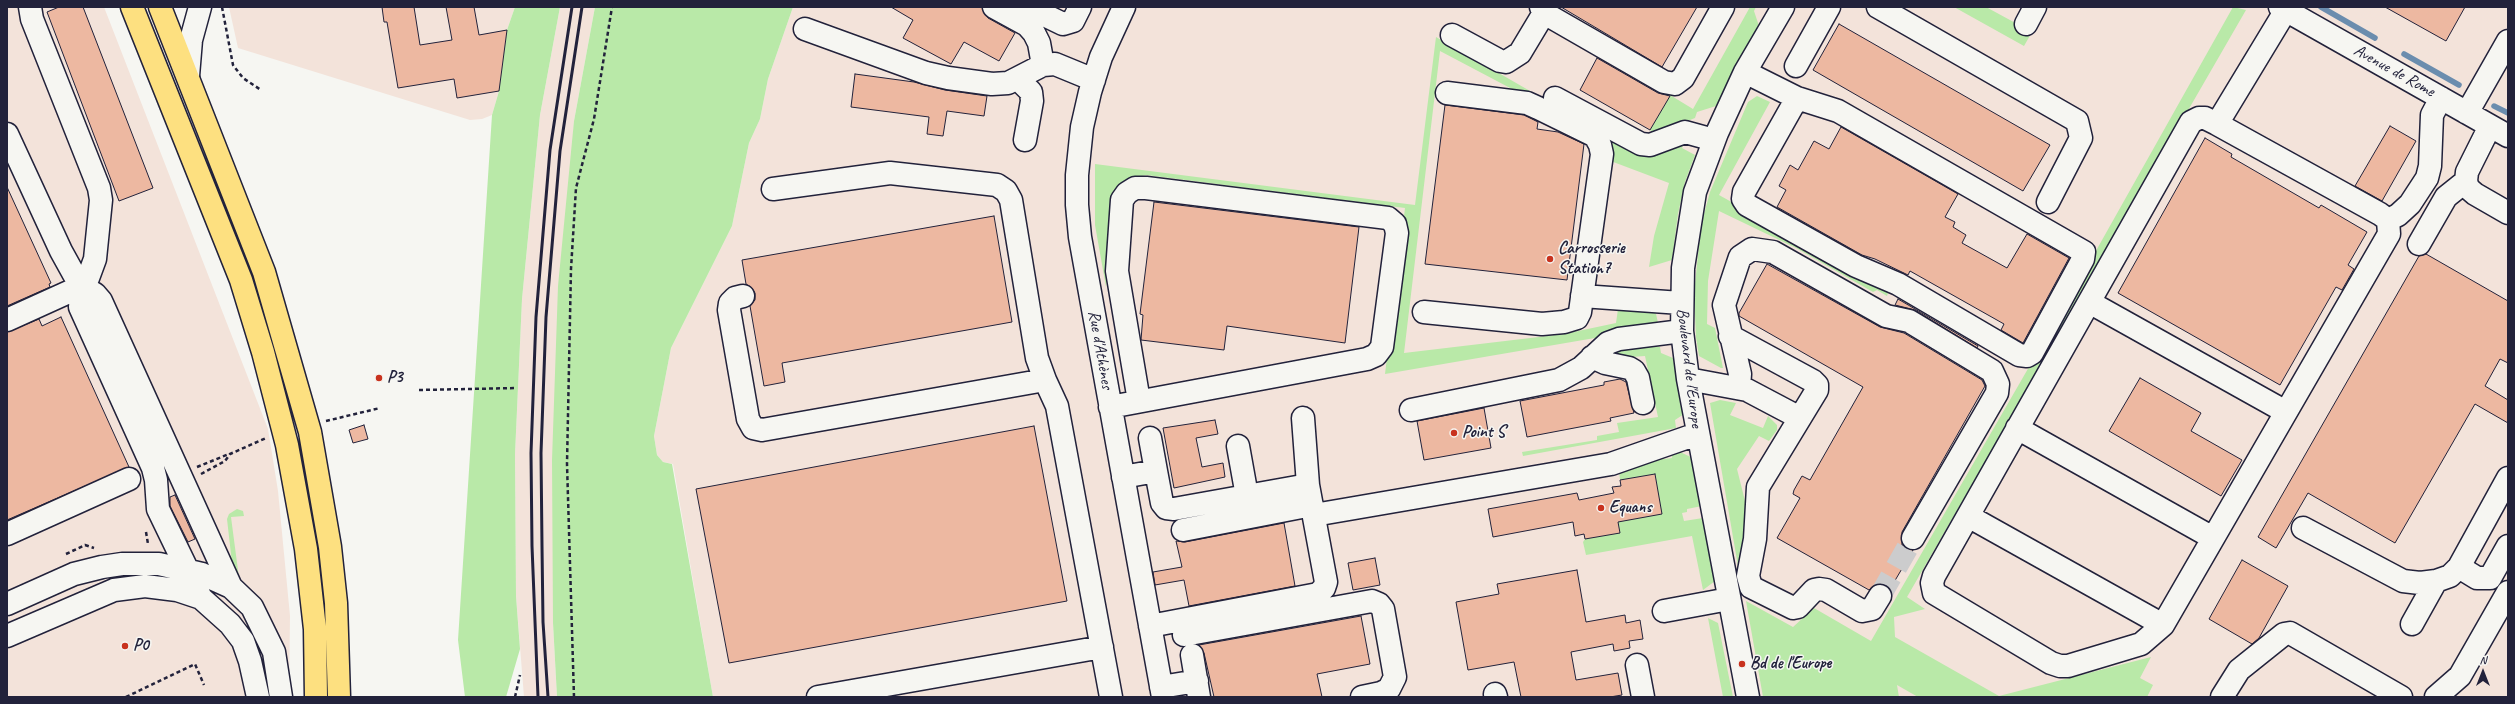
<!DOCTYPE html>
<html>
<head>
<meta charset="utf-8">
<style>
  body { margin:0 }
  #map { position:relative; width:2515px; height:704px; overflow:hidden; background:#f6f6f2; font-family:Caveat,sans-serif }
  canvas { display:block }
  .frame { position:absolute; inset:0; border:8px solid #22223b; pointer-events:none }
  .north { position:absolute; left:2463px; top:652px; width:40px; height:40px; -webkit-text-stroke:3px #f6f6f2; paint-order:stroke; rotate:0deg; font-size:11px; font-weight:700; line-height:16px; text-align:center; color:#22223b }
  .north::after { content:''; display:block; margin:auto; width:14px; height:18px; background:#22223b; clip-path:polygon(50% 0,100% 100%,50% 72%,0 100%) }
</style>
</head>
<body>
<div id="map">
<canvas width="2515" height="704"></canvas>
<div class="frame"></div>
<div class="north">N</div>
</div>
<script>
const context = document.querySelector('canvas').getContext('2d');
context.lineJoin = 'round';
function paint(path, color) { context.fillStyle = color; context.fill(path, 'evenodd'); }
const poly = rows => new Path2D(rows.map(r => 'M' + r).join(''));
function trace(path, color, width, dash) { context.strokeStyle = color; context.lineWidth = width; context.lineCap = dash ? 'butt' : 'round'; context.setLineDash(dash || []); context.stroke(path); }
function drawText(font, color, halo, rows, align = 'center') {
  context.font = font + ' Caveat,sans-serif'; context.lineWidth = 3; context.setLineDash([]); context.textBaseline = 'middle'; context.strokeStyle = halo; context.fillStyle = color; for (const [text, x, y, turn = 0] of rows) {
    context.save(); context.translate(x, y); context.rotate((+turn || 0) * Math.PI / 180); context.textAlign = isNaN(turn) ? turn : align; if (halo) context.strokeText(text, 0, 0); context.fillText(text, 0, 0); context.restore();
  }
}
paint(poly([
  [7,7,104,7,268,429,278,491,290,616,289,697,7,697],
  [229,7,515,7,507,30,499,91,492,115,482,119,470,120,238,48],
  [560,7,595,7,574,121,553,623,557,697,524,697,516,596,515,454,522,299,540,115],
  [793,7,2508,7,2508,697,713,697,673,464,663,462,657,455,654,436,671,348,732,226,749,143,760,119,768,79]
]), '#f3e3da');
paint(poly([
  [515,7,560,7,540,115,522,299,515,454,516,596,520,649,506,697,465,697,458,640,492,115,499,91,507,30],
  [595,7,793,7,768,79,760,119,749,143,732,226,671,348,654,436,657,455,663,462,672,464,713,697,557,697,553,623,552,460,558,286,574,121],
  [1750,7,1756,7,1754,11,1760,29,1716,106,1697,112,1695,118,1655,134,1650,130,1670,95,1693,109],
  [1954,7,1986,7,2032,32,2024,46],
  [2233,7,2246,10,1907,597,1925,609,1894,617,1895,637,1999,696,2151,657,2140,678,2153,685,2147,697,1918,697,1897,685,1899,697,1763,697,1746,601,1793,627,1814,608,1871,641,2097,249],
  [1436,37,1645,157,1676,143,1684,142,1682,148,1695,155,1685,182,1678,214,1672,260,1649,267,1654,236,1669,183,1608,160,1584,127,1440,51,1404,353,1564,334,1616,323,1618,309,1652,311,1656,314,1659,327,1385,374,1405,208,1146,175,1131,179,1114,209,1106,287,1095,225,1095,164,1415,205],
  [1757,96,1770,102,1719,195,1900,296,1888,293,1887,296,1877,290,1873,292,1796,248,1719,211,1708,281,1707,324,1715,328,1723,368,1721,368,1699,356,1696,337,1694,294,1701,225,1710,192,1748,102],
  [1633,345,1660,347,1661,353,1673,358,1684,414,1675,420,1676,428,1523,456,1522,452,1597,440,1597,436,1619,432,1617,423,1658,417,1645,356,1631,357,1613,353],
  [1720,400,1736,403,1730,415,1763,428,1768,416,1777,425,1777,430,1769,441,1759,436,1737,469,1748,513,1739,572,1710,403],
  [1679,444,1680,452,1693,458,1702,506,1687,509,1687,512,1682,513,1684,521,1703,518,1715,581,1703,590,1692,536,1586,555,1583,542,1585,539,1620,533,1618,522,1662,514,1655,474,1620,480,1619,471,1661,450,1664,459,1672,458,1670,447],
  [237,509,243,511,244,516,231,517,239,578,232,563,227,519,229,514],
  [1708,618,1718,623,1733,697,1723,697]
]), '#b9e9a8');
trace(poly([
  [2321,7,2375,38],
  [2404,54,2459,85],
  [2494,106,2508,113]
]), '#6b8dae', 5.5);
const building = poly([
  [59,7,83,7,153,188,119,201,47,12,59,7],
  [382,7,414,7,420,45,452,40,446,7,474,7,479,35,507,30,499,91,457,98,454,79,398,88,387,22,384,22,382,7],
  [891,7,982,7,988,18,1015,33,999,61,964,42,951,64,903,38,913,20,891,7],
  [1561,7,1697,7,1662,67,1561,7],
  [2385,7,2465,7,2446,41,2385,7],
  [1839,24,2050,145,2023,191,1813,70,1839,24],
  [1597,58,1658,93,1670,96,1650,130,1580,90,1597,58],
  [855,74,914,82,945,90,987,96,984,116,947,111,943,136,927,134,929,117,851,107,855,74],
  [1445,105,1524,115,1538,122,1537,129,1558,132,1584,144,1567,280,1425,264,1445,105],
  [2390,126,2416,141,2382,201,2355,186,2390,126],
  [1841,127,1958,194,1945,217,1955,222,1953,227,1966,235,1962,243,2007,268,2027,234,2069,258,2023,343,2001,330,2004,324,1910,271,1908,275,1875,259,1862,255,1777,207,1786,190,1779,186,1790,165,1798,170,1814,141,1829,149,1841,127],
  [2205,138,2232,154,2231,157,2319,208,2321,205,2367,232,2348,265,2354,269,2342,290,2336,287,2280,385,2118,293,2205,138],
  [7,187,51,283,49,284,50,287,7,306,7,187],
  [1154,202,1359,227,1345,343,1227,326,1224,350,1141,340,1143,315,1140,314,1154,202],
  [994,216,1012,322,782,363,785,382,764,386,750,306,755,300,755,293,752,288,746,284,742,260,994,216],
  [2426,254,2508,301,2508,363,2500,359,2485,386,2508,400,2508,423,2475,404,2395,543,2308,493,2276,548,2258,537,2419,256,2426,254],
  [1767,264,1880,327,1904,333,1982,380,1985,386,1902,532,1902,545,1913,550,1890,589,1880,584,1874,585,1869,590,1777,538,1800,498,1793,494,1794,490,1802,476,1810,480,1863,387,1739,316,1739,313,1767,264],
  [1898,299,1978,346,1977,348,1915,310,1895,305,1898,299],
  [61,317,129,467,7,520,7,332,39,319,42,326,61,317],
  [2140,378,2201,413,2191,431,2242,460,2221,496,2109,431,2140,378],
  [1620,379,1626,382,1634,413,1610,418,1611,421,1527,437,1520,401,1604,385,1604,382,1620,379],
  [1484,408,1491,448,1424,460,1417,421,1484,408],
  [1215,420,1218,434,1196,438,1202,467,1223,463,1225,477,1174,488,1163,428,1215,420],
  [364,425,368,439,353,443,349,430,364,425],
  [1034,426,1067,601,729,663,696,489,1034,426],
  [1655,474,1662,514,1618,522,1620,533,1585,539,1584,534,1575,536,1573,522,1493,537,1488,509,1577,493,1579,500,1614,493,1612,487,1621,486,1620,480,1655,474],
  [175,495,195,539,188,542,170,506,170,497,175,495],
  [1284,523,1295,586,1189,606,1184,580,1155,585,1153,572,1182,567,1176,541,1185,542,1284,523],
  [1375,558,1380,585,1353,590,1348,563,1375,558],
  [2242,560,2288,586,2259,638,2252,644,2209,619,2242,560],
  [1577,570,1586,622,1625,615,1626,623,1640,620,1643,639,1629,641,1630,648,1614,651,1613,644,1571,652,1576,680,1618,673,1622,695,1610,697,1521,697,1514,662,1468,670,1456,602,1499,594,1497,584,1577,570],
  [1361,616,1370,664,1317,674,1322,697,1214,697,1204,653,1199,645,1361,616]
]);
paint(building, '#edb8a1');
trace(building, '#22223b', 1);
trace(poly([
  [1880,596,1913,538]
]), '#cccccd', 22, [22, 11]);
const minor = poly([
  [30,7,32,19,99,188,101,200,95,259,88,278,82,286,80,307,153,468,156,480,158,509,201,598],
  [994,7,1027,25,1034,33,1039,43,1043,65],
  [1028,7,1063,24,1073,21,1080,7],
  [1124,7,1101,57,1090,92,1082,127,1077,175,1077,205,1080,237,1163,697],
  [1541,7,1544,13,1664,82,1675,84,1683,78,1723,7],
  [1878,7,2077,121,2081,138,2048,202],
  [2280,7,2508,136],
  [2026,24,2035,7],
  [805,29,926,73,948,78,992,84,1008,83,1043,65,1055,64,1094,80],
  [1452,35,1500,61,1506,62,1520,53,1544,13],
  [1796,66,1829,7],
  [1745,72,1797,98,1838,111,2084,252,2083,259,2032,353,2027,356,2019,355,1898,284,1856,266,1747,205,1743,199,1744,192,1797,98],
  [188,76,191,40,200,7],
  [1018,79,1031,92,1032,101,1025,140],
  [1555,98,1641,144,1650,145,1685,132,1714,140],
  [2467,113,2508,41],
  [2217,124,2380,214,2388,220,2389,234,2163,625,2141,644,2068,666,2060,666,2051,663,1934,593,1932,583,1934,576,2191,122,2199,118,2205,118,2217,124,2286,10],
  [2490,126,2467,172,2466,181,2468,188,2475,194,2508,213],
  [7,134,61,251,87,298],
  [773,189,890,173,997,185,1006,191,1011,200,1037,358,1045,380],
  [2388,220,2398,215,2410,204,2427,178,2430,166,2432,115,2441,98],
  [2419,244,2446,197,2466,181],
  [743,296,735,298,730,303,729,310,748,419,753,428,762,430,1045,380,1057,406,1111,697],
  [1582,296,1681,303],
  [2089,302,2286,412],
  [1424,312,1542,324,1564,322,1577,318,1580,312,1602,154,1600,145,1595,136,1538,108,1527,103,1447,93],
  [7,320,82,286,95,294,101,301,231,587],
  [1730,336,1813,381,1817,385,1817,390,1758,487,1755,539,1748,576,1751,587,1793,608,1798,607,1814,590,1819,589,1826,590,1862,611,1872,609,1880,596],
  [1592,357,1605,363,1629,368,1634,371,1638,378,1643,403],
  [1688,379,1747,390,1800,418],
  [1739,388,1740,374,1724,305,1740,257,1752,249,1773,252,1886,316,1909,321,1992,371,1998,384,1997,393,1913,538],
  [1110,407,1367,359,1376,355,1382,347,1397,233,1395,224,1388,218,1146,188,1135,188,1127,193,1122,200,1117,271,1139,401],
  [1411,410,1559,380,1581,368,1608,343,1619,339,1682,331],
  [2017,428,2213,538],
  [1150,438,1156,471],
  [1238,446,1247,496],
  [1123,477,1156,471,1162,503,1166,508,1174,509,1308,485],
  [1314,515,1611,464,1697,434],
  [1968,516,2163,625],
  [2303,528,2403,581,2420,583,2436,581,2450,576,2459,567,2508,478],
  [1183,530,1312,505],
  [7,534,129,479],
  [2459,567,2477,578,2490,578,2508,546],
  [7,604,74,574,102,567,122,564,159,564,202,574,231,587,252,607,274,652,281,697],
  [1664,611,1729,599],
  [2412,624,2436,581],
  [1150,626,1318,594,1324,588,1326,582,1308,485,1303,418],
  [1184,635,1372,601,1379,604,1383,609,1395,677,1389,689,1381,693,1362,697],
  [7,636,114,590,145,586,177,590,201,598,230,624,243,641,250,661,258,697],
  [1192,655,1199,697],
  [1637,665,1643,697],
  [1161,687,1197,681],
  [1495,694,1496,697],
  [818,697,1102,647],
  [1748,697,1688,379,1682,331,1683,268,1695,192,1717,133,1745,72,1783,7],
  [2222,697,2239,670,2284,634,2290,633,2401,697],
  [2436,697,2460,676,2508,592]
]);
const highway = poly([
  [132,7,241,280,263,352,287,445,306,549,315,629,316,697],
  [160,7,264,272,310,432,330,547,336,603,339,697]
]);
trace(minor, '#22223b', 25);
trace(highway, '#22223b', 25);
trace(poly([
  [222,7,233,65,243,78,261,90],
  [419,390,517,388],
  [326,421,380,408],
  [197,467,229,454],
  [201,474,225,461,230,454,266,438],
  [146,532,148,544],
  [66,554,85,545,94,548],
  [126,697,195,664,204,685],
  [515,697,520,675],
  [574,697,567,464,571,269,576,188,594,119,612,7]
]), '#22223b', 2.5, [4, 3]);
trace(minor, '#f6f6f2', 22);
trace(highway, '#fde080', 22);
trace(poly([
  [538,697,532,546,531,453,536,317,550,150,572,7],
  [548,697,543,622,542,546,541,453,546,317,560,151,582,7]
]), '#22223b', 3);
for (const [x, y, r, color] of [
  [1550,259,4,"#c8321e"],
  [379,378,4,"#c8321e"],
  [1454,433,4,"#c8321e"],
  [1601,508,4,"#c8321e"],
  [125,646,4,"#c8321e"],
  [1742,664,4,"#c8321e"]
]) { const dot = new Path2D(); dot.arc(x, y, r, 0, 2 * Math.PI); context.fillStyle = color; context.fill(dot); trace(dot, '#f6f6f2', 1.5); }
drawText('17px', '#22223b', '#f6f6f2', [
  ["Avenue de Rome",2394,71,29],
  ["Rue d'Athènes",1100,350,80],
  ["Boulevard de l'Europe",1689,368,83]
]);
drawText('bold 17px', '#22223b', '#f6f6f2', [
  ["Carrosserie",1558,249],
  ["Station7",1558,269],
  ["P3",387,378],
  ["Point S",1462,433],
  ["Equans",1609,508],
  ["P0",133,646],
  ["Bd de l'Europe",1750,664]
], 'left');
</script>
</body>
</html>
